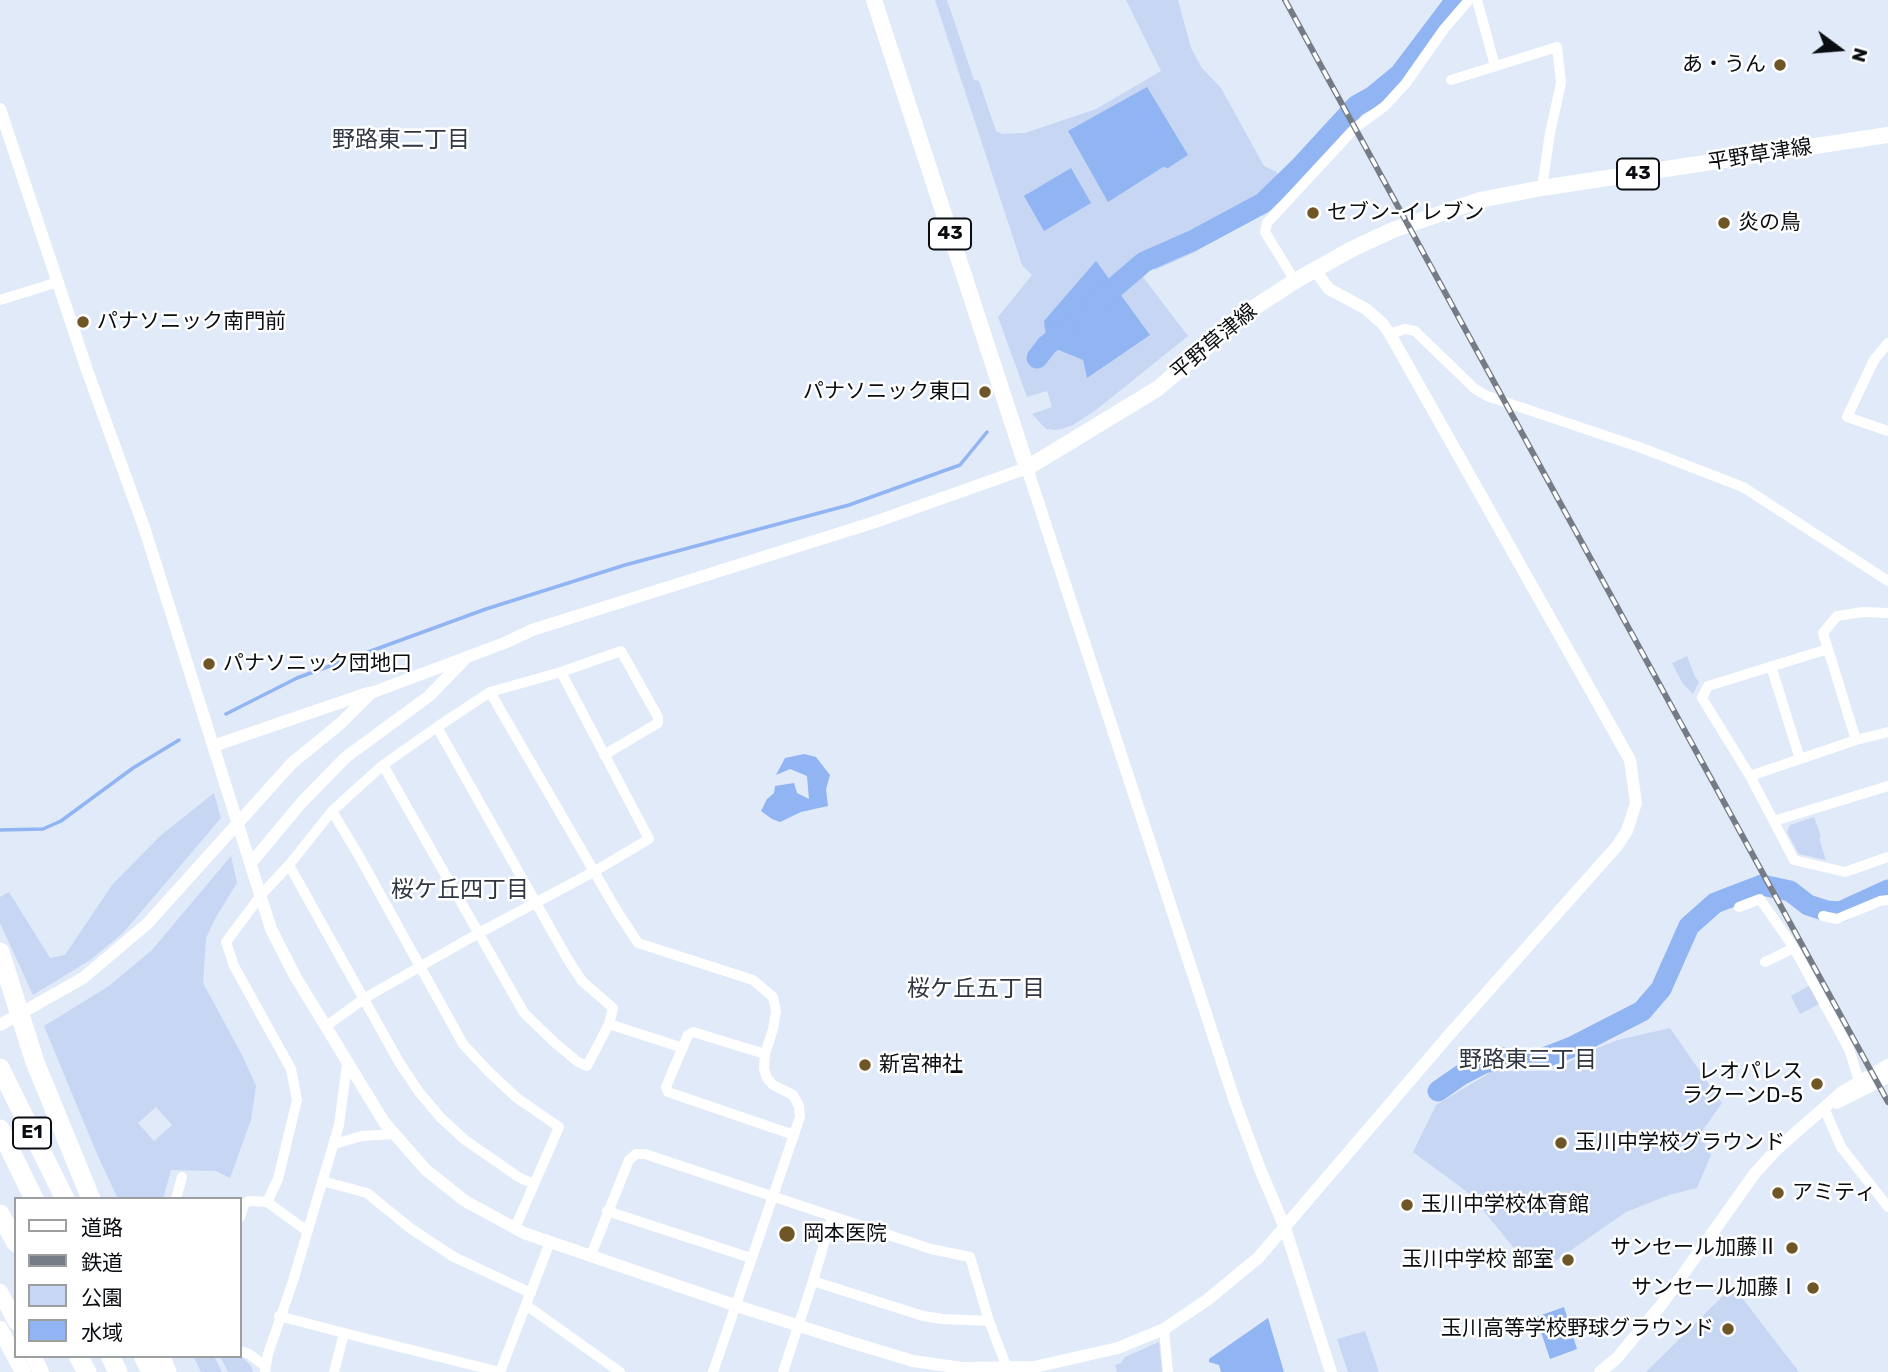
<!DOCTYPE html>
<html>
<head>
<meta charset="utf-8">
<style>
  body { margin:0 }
  #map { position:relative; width:1888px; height:1372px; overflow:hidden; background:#e1eaf9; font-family:Rubik,"Noto Sans JP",sans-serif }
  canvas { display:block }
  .legend { position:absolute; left:14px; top:1197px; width:228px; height:161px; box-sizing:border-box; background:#fff; border:2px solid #9d9ea0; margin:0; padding:9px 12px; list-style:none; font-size:21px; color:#0a0d11 }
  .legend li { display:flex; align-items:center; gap:14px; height:35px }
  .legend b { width:35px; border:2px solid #9d9ea0 }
  .north { position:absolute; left:1804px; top:14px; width:70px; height:70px; -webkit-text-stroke:5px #fff; paint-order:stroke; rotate:106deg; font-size:19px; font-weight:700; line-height:28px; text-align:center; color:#0a0d11 }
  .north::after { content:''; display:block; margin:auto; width:24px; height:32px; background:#0a0d11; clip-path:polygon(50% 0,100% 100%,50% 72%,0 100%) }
</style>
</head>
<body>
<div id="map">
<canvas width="1888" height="1372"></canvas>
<ul class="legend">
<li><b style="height:9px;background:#fff"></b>道路</li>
<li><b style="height:9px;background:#767c86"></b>鉄道</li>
<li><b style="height:19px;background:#c6d6f3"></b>公園</li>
<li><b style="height:19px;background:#91b4f2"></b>水域</li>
</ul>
<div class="north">N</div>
</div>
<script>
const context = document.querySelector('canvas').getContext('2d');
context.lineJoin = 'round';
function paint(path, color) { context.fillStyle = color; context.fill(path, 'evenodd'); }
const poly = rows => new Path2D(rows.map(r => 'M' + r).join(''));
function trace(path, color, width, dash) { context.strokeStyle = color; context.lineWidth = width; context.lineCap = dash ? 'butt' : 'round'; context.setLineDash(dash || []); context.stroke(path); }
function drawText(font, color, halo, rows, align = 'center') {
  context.font = font + ' Rubik,"Noto Sans JP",sans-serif'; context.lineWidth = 5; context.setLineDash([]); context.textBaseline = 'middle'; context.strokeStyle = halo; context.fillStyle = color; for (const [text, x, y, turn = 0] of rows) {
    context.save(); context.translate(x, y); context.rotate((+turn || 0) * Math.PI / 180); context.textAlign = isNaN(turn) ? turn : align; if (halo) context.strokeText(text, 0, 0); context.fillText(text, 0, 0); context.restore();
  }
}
paint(poly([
  [935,0,947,0,974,80,979,81,996,131,1002,134,1025,133,1096,109,1161,71,1126,0,1178,0,1191,48,1202,68,1221,88,1264,166,1277,172,1279,180,1266,195,1191,238,1198,251,1155,270,1149,264,1140,273,1188,336,1096,410,1073,425,1058,430,1046,429,1032,414,1052,407,1047,391,1027,397,998,317,1032,275,1022,265],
  [1149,335,1088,377,1087,377,1083,360],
  [1687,656,1695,677,1699,682,1693,694,1683,684,1672,663],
  [214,793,221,818,123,933,90,960,33,995,0,923,0,897,9,892,50,958,65,955,112,885,160,836],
  [1814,817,1821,837,1819,838,1826,860,1799,854,1787,832,1790,825],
  [231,856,237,883,216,917,206,938,203,983,243,1057,256,1086,251,1120,230,1178,216,1171,171,1170,163,1199,118,1199,97,1154,44,1026,109,986,152,950],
  [156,1107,172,1125,154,1141,138,1123],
  [1809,986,1821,1003,1800,1014,1791,996],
  [1670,1028,1722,1103,1700,1134,1711,1155,1697,1188,1669,1195,1626,1212,1554,1262,1543,1254,1531,1264,1513,1247,1470,1194,1413,1152,1436,1105,1493,1071,1556,1071,1582,1054,1618,1040],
  [1733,1286,1799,1372,1646,1372],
  [1365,1331,1379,1372,1348,1372,1337,1339],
  [1159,1342,1162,1372,1117,1372,1115,1365,1121,1363,1125,1357],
  [193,1356,214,1356,222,1372,201,1372],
  [220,1356,242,1357,251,1366,253,1372,228,1372]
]), '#c6d6f3');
paint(poly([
  [1147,87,1188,155,1168,168,1163,167,1108,202,1068,131],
  [1071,168,1091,203,1044,231,1024,196],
  [1096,261,1150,335,1087,378,1083,360,1047,345,1044,321],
  [804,754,816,757,830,775,826,789,828,806,801,812,780,822,772,819,761,811,767,799,774,793,775,786,794,783,797,793,809,799,807,776,790,769,776,775,785,758],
  [1564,1307,1577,1349,1550,1359,1536,1317],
  [1268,1318,1284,1372,1221,1372,1219,1365,1209,1362,1209,1359]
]), '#91b4f2');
trace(poly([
  [226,714,297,678,486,609,625,565,849,505,960,465,987,432],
  [0,830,43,829,61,821,133,768,179,740]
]), '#91b4f2', 3.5);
trace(poly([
  [1095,304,1144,262,1194,240,1263,203,1300,167,1356,106,1372,97,1400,74,1456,0],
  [1037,358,1047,345,1069,329],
  [1438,1091,1461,1075,1484,1063,1504,1058,1541,1059,1572,1047,1642,1011,1661,989,1689,926,1715,903,1762,885,1790,891,1808,905,1827,911,1840,912,1888,890]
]), '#91b4f2', 21);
trace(poly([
  [1477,0,1495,66],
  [1451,80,1557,47,1561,83,1550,133,1542,188],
  [1295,281,1265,232,1267,223,1355,128,1385,106,1406,83,1444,29,1469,0],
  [0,300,58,282],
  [1390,334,1405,329,1415,331,1475,389,1487,396,1639,447,1743,487,1888,581],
  [1888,343,1874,360,1847,417,1888,431],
  [1888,613,1863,612,1837,616,1823,633,1828,649,1708,686,1702,698,1750,776,1794,860,1845,872,1888,857],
  [1828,649,1856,740],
  [1771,666,1800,759],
  [490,692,617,911,638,943,753,980,773,997,776,1011,773,1029,765,1054,764,1069,767,1078,773,1085,793,1095,799,1106,800,1117,713,1372],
  [383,765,524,1013,554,1042,578,1062,587,1066,609,1024,613,1008,582,981,567,958,437,727],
  [1750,776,1856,740,1888,732],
  [332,811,359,856,463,1044,489,1072,517,1098,559,1127,515,1228],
  [1774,821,1888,786],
  [289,865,399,1062,419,1092,441,1118,465,1140,520,1178,534,1184],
  [1739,907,1760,899,1794,948,1849,1049,1859,1081],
  [1823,916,1837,919,1880,901,1888,900],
  [1765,962,1794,948],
  [609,1024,683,1048],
  [325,1027,365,998,479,933,595,871,649,839,561,672],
  [765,1054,693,1032,688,1035,666,1087,668,1092,794,1135],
  [1824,1108,1841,1147,1888,1207],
  [334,1144,362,1136,394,1134],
  [322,1181,367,1193,410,1228,454,1257,531,1293],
  [176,1199,182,1177],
  [267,1202,278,1179,297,1100,291,1069,234,966,226,942,261,895,289,865,332,811,383,765,437,727,490,692,561,672,621,651,658,717,658,723,604,755],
  [607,1211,751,1258],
  [240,1217,244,1204,249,1201,267,1202,307,1231],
  [591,1255,629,1160,636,1154,645,1154,931,1249,970,1257,989,1321,1007,1368],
  [813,1281,832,1217],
  [526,1305,620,1372],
  [279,1316,344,1333,334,1372],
  [1164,1329,1168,1372],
  [344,1333,500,1372],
  [240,1351,249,1354,265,1366],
  [265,1372,268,1354,293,1281,339,1125,347,1064],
  [500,1372,550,1242],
  [783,1372,813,1281,923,1316,942,1319,989,1321]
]), '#fff', 10);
trace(poly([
  [0,109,87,370,145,530,271,929,295,976,384,1122,426,1170,465,1201,524,1233,737,1306,850,1342,913,1361,962,1368,1034,1367,1118,1348,1164,1329,1207,1300,1258,1258,1449,1035,1617,846,1627,831,1636,803,1630,760,1390,334,1382,323,1366,309,1329,289,1314,269],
  [213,746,368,693],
  [251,863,302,802,346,757,429,696,463,661],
  [0,1025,83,978,147,924,292,763,341,723,371,693,507,642,532,630,875,522,1027,468,1235,1102,1260,1169,1285,1228,1331,1372],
  [1837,1103,1888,1077],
  [1600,1372,1616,1359,1662,1304,1755,1173,1776,1150,1842,1092,1888,1065]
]), '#fff', 12);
trace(poly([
  [874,0,1027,468,1157,389,1252,309,1295,281,1352,249,1393,230,1480,200,1542,188,1888,135],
  [0,1292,16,1322],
  [0,1329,23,1372],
  [33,1356,41,1372]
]), '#fff', 16);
trace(poly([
  [0,952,35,1062,91,1199],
  [0,1068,65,1199],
  [0,1129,34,1199],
  [0,1214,16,1243],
  [78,1356,87,1372],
  [110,1356,118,1372],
  [143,1356,151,1372],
  [160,1356,167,1372]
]), '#fff', 19);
const rail = poly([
  [1285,0,1888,1102]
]);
trace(rail, '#767c86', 6);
trace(rail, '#fff', 3.5, [10]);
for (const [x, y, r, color] of [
  [1780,65,7,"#6e5627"],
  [1313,213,7,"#6e5627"],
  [1724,223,7,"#6e5627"],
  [83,322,7,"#6e5627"],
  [985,392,7,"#6e5627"],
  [209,664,7,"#6e5627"],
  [865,1065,7,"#6e5627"],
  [1817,1084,7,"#6e5627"],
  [1561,1143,7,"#6e5627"],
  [1778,1193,7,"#6e5627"],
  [1407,1205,7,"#6e5627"],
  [787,1234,9,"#6e5627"],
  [1792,1248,7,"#6e5627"],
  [1568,1260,7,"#6e5627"],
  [1813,1288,7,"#6e5627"],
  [1728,1329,7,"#6e5627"]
]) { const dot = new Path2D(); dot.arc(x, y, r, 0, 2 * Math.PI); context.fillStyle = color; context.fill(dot); trace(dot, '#fff', 2.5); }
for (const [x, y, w] of [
  [1638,174,42],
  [950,234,42],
  [32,1133,38]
]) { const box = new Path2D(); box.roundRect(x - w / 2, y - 15.5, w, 31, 5); context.fillStyle = '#fff'; context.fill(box); trace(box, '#0a0d11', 2); }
drawText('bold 19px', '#0a0d11', null, [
  ["43",1638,174],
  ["43",950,234],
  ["E1",32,1133]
]);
drawText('21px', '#0a0d11', '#fff', [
  ["あ・うん",1766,65,"right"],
  ["セブン-イレブン",1327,213],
  ["炎の鳥",1738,223],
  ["パナソニック南門前",97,322],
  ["パナソニック東口",971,392,"right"],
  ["パナソニック団地口",223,664],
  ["新宮神社",879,1065],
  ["レオパレス",1803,1072,"right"],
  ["ラクーンD-5",1803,1096,"right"],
  ["玉川中学校グラウンド",1575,1143],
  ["アミティ",1792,1193],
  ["玉川中学校体育館",1421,1205],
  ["岡本医院",803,1234],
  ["サンセール加藤Ⅱ",1778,1248,"right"],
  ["玉川中学校 部室",1554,1260,"right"],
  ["サンセール加藤Ⅰ",1799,1288,"right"],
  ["玉川高等学校野球グラウンド",1714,1329,"right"]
], 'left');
drawText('21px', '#0a0d11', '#fff', [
  ["平野草津線",1760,155,-9],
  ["平野草津線",1214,342,-40]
]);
drawText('23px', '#303642', '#fff', [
  ["野路東二丁目",401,140],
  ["桜ケ丘四丁目",460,890],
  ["桜ケ丘五丁目",976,989],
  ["野路東三丁目",1528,1060]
]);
</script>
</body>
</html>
